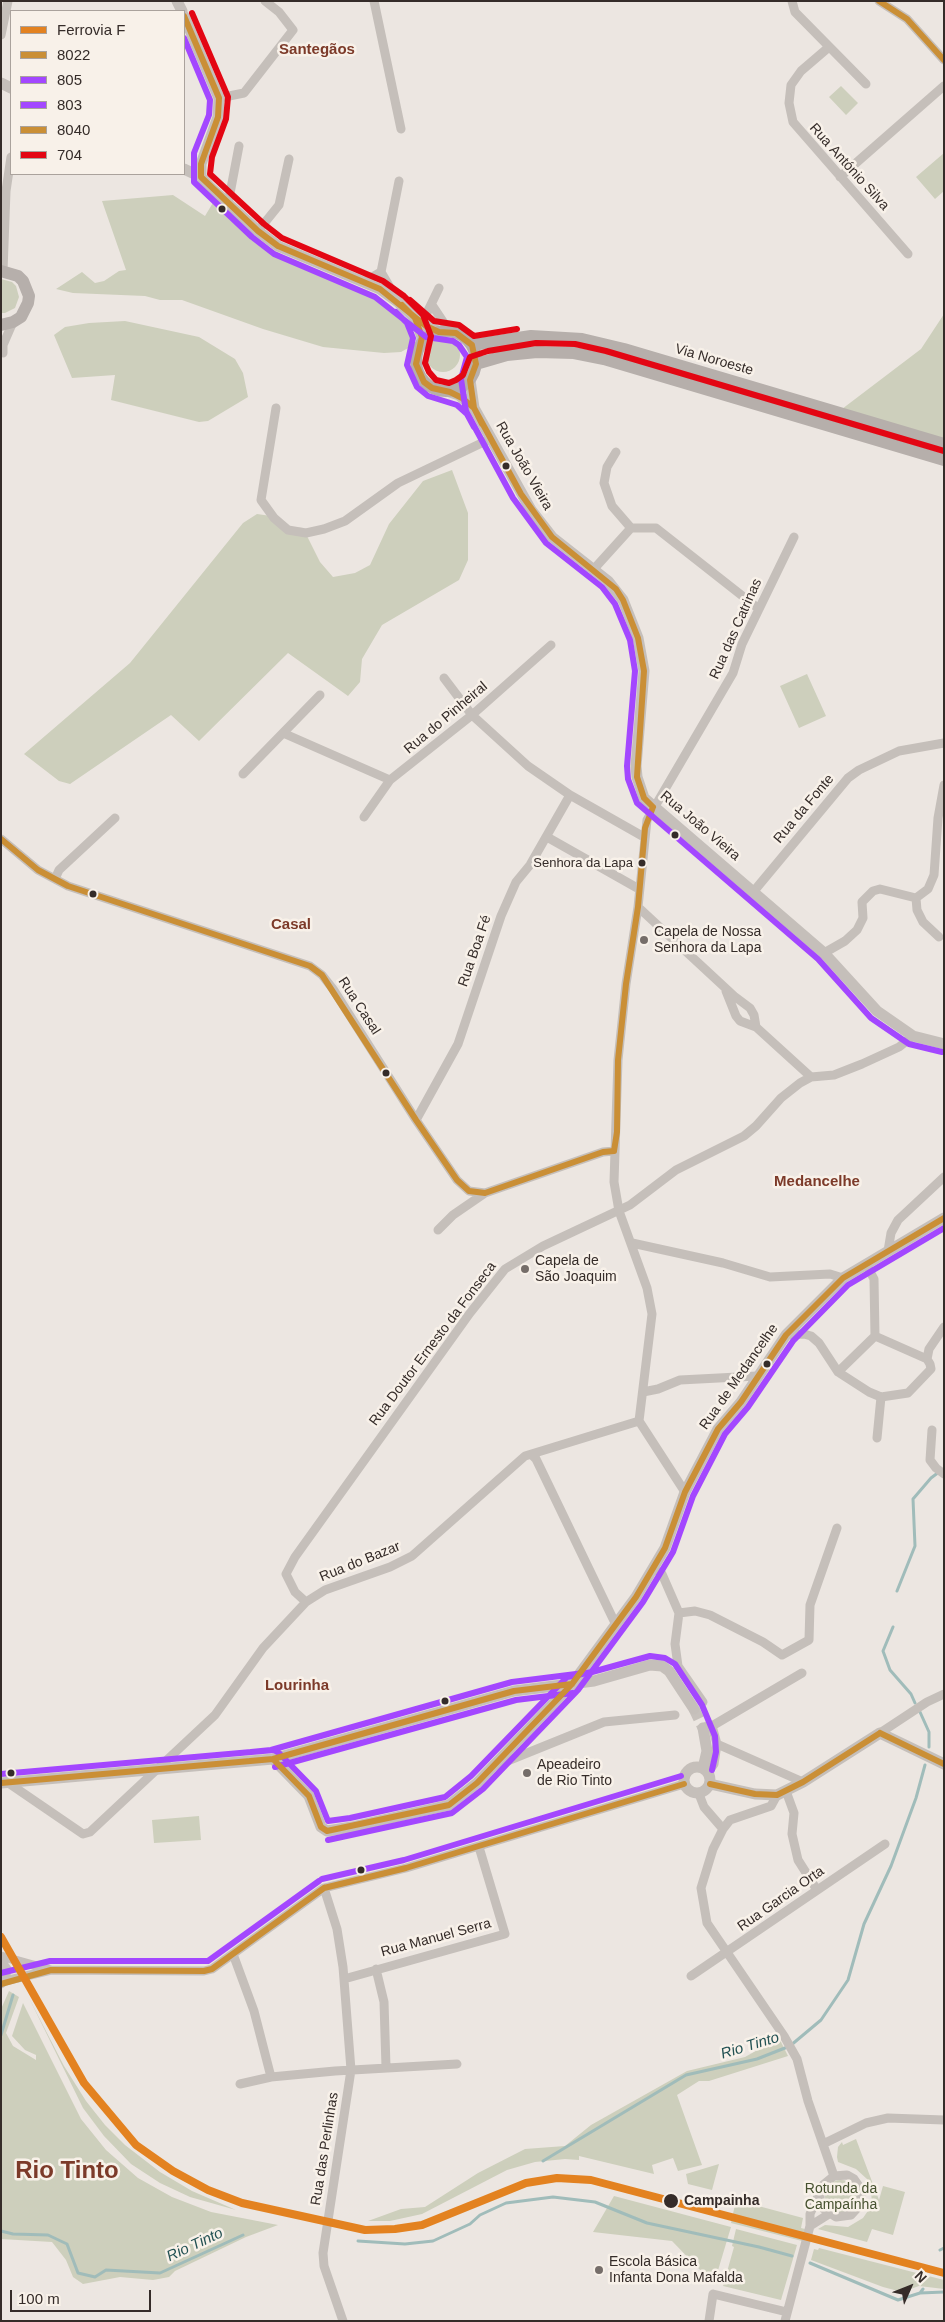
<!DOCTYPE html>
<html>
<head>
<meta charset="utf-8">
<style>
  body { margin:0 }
  #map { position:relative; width:945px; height:2322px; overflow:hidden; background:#ece6e1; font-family:Arial,sans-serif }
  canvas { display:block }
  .frame { position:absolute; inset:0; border:2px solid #352c29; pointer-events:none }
  .legend { position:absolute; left:10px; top:10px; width:175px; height:165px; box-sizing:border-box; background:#f8f1e9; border:1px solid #aaa29c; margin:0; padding:6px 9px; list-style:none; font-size:15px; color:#352c29 }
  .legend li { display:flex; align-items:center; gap:10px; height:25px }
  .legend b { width:25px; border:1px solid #aaa29c }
  .north { position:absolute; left:885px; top:2262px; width:50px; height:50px; -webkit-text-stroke:4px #f8f1e9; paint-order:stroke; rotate:46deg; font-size:14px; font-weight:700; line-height:20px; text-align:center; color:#352c29 }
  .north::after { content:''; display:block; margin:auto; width:18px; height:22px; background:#352c29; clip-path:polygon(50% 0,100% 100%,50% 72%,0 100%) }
  .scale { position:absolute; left:10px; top:2290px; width:141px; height:22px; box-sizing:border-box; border:2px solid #352c29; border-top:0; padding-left:6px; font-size:15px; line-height:18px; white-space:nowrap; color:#352c29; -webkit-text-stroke:4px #f8f1e9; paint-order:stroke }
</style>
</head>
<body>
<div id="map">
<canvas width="945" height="2322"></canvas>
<div class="frame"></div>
<ul class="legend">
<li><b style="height:6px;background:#e38220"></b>Ferrovia F</li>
<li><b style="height:6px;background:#ca8f36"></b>8022</li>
<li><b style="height:6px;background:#a347ff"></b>805</li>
<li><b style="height:6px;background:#a347ff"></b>803</li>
<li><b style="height:6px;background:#ca8f36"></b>8040</li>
<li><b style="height:6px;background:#e30613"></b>704</li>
</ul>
<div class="north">N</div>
<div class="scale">100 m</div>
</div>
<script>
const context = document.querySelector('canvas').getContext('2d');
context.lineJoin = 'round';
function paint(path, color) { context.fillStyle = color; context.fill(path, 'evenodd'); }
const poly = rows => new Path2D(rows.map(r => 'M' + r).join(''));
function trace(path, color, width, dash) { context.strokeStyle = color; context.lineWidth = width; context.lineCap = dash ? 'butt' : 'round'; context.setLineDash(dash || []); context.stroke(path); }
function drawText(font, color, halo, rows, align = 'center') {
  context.font = font + ' Arial,sans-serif'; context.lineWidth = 5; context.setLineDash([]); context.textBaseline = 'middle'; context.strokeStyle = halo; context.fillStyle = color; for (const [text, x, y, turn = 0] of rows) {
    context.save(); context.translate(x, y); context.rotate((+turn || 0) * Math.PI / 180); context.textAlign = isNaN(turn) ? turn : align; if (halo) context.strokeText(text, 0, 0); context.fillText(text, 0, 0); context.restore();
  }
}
paint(poly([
  [841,86,858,103,846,115,829,97],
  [944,153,944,191,935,199,916,177],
  [173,195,205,216,214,201,263,244,286,257,391,306,411,324,415,338,410,347,401,352,384,353,323,347,263,329,182,300,160,300,145,296,73,293,56,289,82,272,95,283,104,281,119,271,126,270,102,201],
  [1,279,12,282,16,286,19,297,15,308,5,313,1,313],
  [944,314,944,439,842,409,921,349],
  [125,321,199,337,235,359,243,373,248,397,208,421,199,422,111,400,115,375,72,378,54,335,65,327,89,323],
  '426 355a17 17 0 1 1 34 0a17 17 0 1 1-34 0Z',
  [452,470,468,513,468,560,459,580,382,625,362,659,360,682,348,696,288,653,199,741,171,715,70,784,59,781,24,754,130,663,243,523,257,514,278,517,287,527,303,528,320,562,333,577,355,573,370,565,389,524,423,481],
  [807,674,826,716,799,728,780,686],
  [199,1816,201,1840,154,1843,152,1820],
  [9,1991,19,1997,6,2033,13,2046,36,2060,36,2055,25,2050,12,2036,23,2003,81,2119,106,2150,138,2178,172,2197,211,2212,278,2225,246,2237,175,2271,169,2277,153,2280,120,2277,83,2284,73,2277,66,2260,52,2242,1,2239,1,2009],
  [29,1998,64,2066,86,2101,105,2125,125,2145,160,2172,192,2191,236,2210,190,2197,160,2183,131,2164,104,2136,83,2108],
  [779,2038,788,2056,709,2081,699,2081,677,2095,702,2165,678,2171,673,2158,652,2165,654,2174,579,2156,579,2160,565,2159,535,2162,507,2170,422,2214,390,2221,368,2221,401,2209,425,2207,478,2173,525,2149,565,2146,591,2125,687,2071,745,2057],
  [856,2139,879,2200,883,2186,905,2192,893,2235,872,2229,867,2242,818,2229,825,2225,848,2227,863,2218,872,2205,871,2189,867,2179,856,2169,838,2162,837,2157,838,2147,842,2142,843,2145],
  [719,2164,712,2190,688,2184,686,2174],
  '825 2196a16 16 0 1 1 32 0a16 16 0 1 1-32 0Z',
  [614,2196,731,2227,716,2277,703,2273,672,2241,593,2232],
  [736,2200,803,2218,801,2228,805,2229,802,2241,731,2223],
  [736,2229,797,2245,781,2300,723,2286,734,2247,732,2246],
  [819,2248,944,2280,944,2289,919,2286,902,2292,883,2287,811,2260,814,2249,818,2250]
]), '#cdcfbc');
trace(poly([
  [897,1591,915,1546,913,1499,931,1478,939,1472],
  [893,1627,883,1651,890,1670,911,1694,915,1703],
  [920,1712,929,1732,929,1747],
  [1,2035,13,1995],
  [543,2161,686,2075,757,2059,790,2046,821,2020,848,1980,864,1924,891,1866,916,1798,925,1765],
  [1,2231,13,2234,48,2235,67,2244,78,2273,95,2277,106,2270,160,2273,243,2235],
  [358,2241,405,2244,433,2241,470,2224,480,2215,506,2203,553,2197,595,2202,647,2223,759,2247,792,2256],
  [940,2250,944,2248],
  [810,2263,898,2300,920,2293,923,2289],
  [920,2293,944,2292]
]), '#a0bcba', 3);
trace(poly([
  [694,1709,703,1728]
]), '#c7c1bc', 11, [11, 5.5]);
trace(poly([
  [374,1,401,129],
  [792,1,795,12,866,84],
  [879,1,907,19,944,60],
  [1,35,8,1],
  [829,47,801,71,791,85,789,103,793,122,908,254],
  [219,98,244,93,293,30,279,12,265,1],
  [840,177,944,86],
  [228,204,239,146],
  [258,231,279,205,289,159],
  [3,271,6,191,11,157],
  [381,272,399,181],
  [364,282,381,272,398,301],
  [432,305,450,332],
  [422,323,439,288],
  [3,353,3,345,13,322],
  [276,408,261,500,274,518,288,530,306,533,324,529,345,521,398,483,490,439],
  [616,452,607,467,604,483,612,506,631,528],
  [593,570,631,528,656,528,759,609],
  [444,678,472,715,528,766,570,795,644,837],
  [283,733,390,780],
  [243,774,320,695],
  [364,817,390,780,472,715,551,645],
  [547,837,639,889],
  [1,839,38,870,68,886,310,966,322,975,333,989,416,1120,457,1180,469,1191,485,1193,603,1152,614,1151],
  [55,879,59,870,115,818],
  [754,891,848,778,859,770,899,751,944,743],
  [916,898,917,910,923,922,939,937],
  [638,907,734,996,750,1008,754,1015,756,1027],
  [824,953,845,941,857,930,863,918,862,902,873,891,880,889,916,898,928,889,934,875,938,818,944,785],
  [726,991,736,1016,740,1021,756,1027,811,1077],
  [416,1120,458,1044,501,916,516,882,530,865,570,795],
  [438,1230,453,1215,485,1193],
  [632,1243,723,1263,770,1277,830,1274,843,1278],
  [888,1251,891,1233,898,1220,944,1177],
  [786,1335,804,1334,811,1336,819,1343,838,1372,869,1392,881,1397,908,1393,931,1369,930,1364,927,1359,875,1336],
  [927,1359,929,1349,944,1327],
  [838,1372,875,1336,874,1279,866,1264],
  [643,1392,658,1389,680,1380,757,1376],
  [932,1430,930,1460,936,1468,944,1474],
  [877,1438,881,1397],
  [532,1455,536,1459,616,1625],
  [685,1492,639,1421,652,1314,647,1288,619,1211,614,1182,618,1060,626,984,638,907,647,820,733,673,742,644,794,537],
  [654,1569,662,1574,679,1613,695,1611,710,1615,763,1642,782,1655,809,1640,810,1605,837,1528],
  [306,1602,295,1592,286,1574,295,1557,470,1313,505,1269,543,1246,630,1205,676,1170,744,1136,756,1126,781,1098,800,1083,811,1077,834,1075,862,1064,899,1047,913,1036],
  [679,1613,675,1644,678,1666,703,1702],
  [802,1673,712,1726,717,1744,803,1782],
  [880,1733,927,1702,944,1694],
  [495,1766,604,1722,675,1715],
  [708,1772,714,1764,717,1744],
  [7,1782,83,1834,90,1832,215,1715,263,1648,306,1602,325,1590,390,1567,412,1556,525,1456,639,1421],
  [786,1791,794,1813,792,1834,798,1860,817,1890],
  [699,1794,704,1807,723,1829,713,1849,701,1888,707,1923,784,2036,797,2059,808,2101,834,2176],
  [723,1829,730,1820,771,1806,777,1795],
  [324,1888,337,1929,343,1967,351,2070,323,2253,324,2266,343,2321],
  [324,1888,406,1868,684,1784],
  [233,1954,254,2011,271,2077],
  [1,1956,51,1970],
  [1,1961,7,1969,5,1981],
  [376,1969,384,2002,386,2067],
  [691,1976,885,1844],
  [344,1979,505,1934,479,1847],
  [1,1984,5,1981,51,1970,204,1971,212,1969,324,1888],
  [240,2084,271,2077,335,2071,457,2064],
  [823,2144,866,2123,888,2118,944,2120],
  [810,2226,829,2214],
  [709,2321,713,2294,787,2312],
  [785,2321,810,2226,810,2214,823,2185,834,2176,847,2175,854,2179,861,2189,861,2204,851,2215,836,2217,824,2209,820,2199,820,2192]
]), '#c5bfba', 9);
trace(poly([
  [177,1,182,11],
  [184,16,219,98,218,117,201,164,201,177,209,186,258,231,278,246,380,289,398,302,415,318,439,332],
  [1,83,11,88],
  [184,169,201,177],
  [415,318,422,337,421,345],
  [470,380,474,408,531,510,552,537,608,581,623,600,638,638,644,671,636,766,637,777,644,798,824,953,877,1011,913,1036,944,1044],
  [450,392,459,395,474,408],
  [703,1728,707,1751,703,1768],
  [273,1759,309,1796,321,1827,327,1831,352,1827,449,1805,477,1783,572,1684,636,1597,665,1548,685,1492,718,1429,741,1402,786,1335,843,1278,944,1218],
  '684 1780a13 13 0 1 1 26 0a13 13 0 1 1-26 0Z',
  [1,1783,273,1759,514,1691,594,1681,650,1665,662,1666,669,1671,694,1709],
  [710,1784,755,1794,777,1795,803,1782,880,1733,944,1764]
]), '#c5bfba', 11);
trace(poly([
  [1,271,18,276,23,281,29,296,28,303,21,317,13,322,1,325],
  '416 361a30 30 0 1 1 60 0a30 30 0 1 1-60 0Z',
  [472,345,531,336,582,339,624,349,944,444],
  [476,364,507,355,537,352,574,353,604,359,944,460]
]), '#b6afab', 12);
trace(poly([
  [184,16,219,98,218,117,201,164,201,177,258,231,278,246,380,289,426,326,439,332,456,333,472,345,476,364,470,380,474,408,521,494,552,537,616,589,623,600,638,638,644,671,637,777,644,798,653,807],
  [402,305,415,318,422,337,416,364,424,382,432,388,450,392,462,398,474,408,482,424],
  [1,839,38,870,68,886,310,966,322,975,416,1120,457,1180,469,1191,485,1193,603,1152,614,1151],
  [614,1151,617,1132,618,1060,626,984,638,907,645,828,653,807],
  [880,1733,944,1764],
  [710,1784,755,1794,777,1795,803,1782,880,1733],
  [324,1888,406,1868,684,1784],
  [1,1984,51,1970,204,1971,212,1969,324,1888]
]), '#ca8f36', 6);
trace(poly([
  [184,38,210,100,209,115,194,153,194,182,252,237,274,254,375,297,426,337,453,341,459,345,467,357,461,379,466,411,513,498,546,543,602,587,615,604,630,640,635,671,627,766,628,779,637,803,818,959,871,1018,909,1044,942,1052],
  [396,312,407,323,413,338,407,365,417,387,428,396,457,405,467,414,474,427],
  [275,1767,516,1700,573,1693],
  [328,1840,452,1813,483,1789,578,1690,643,1602,673,1552,693,1496,725,1434,748,1407,793,1341,848,1285,944,1228]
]), '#a347ff', 6);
trace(poly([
  [251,1752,271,1750,512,1682,584,1673],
  [1,1774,274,1750,279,1753,316,1791,328,1821,350,1818,445,1797,471,1776,567,1677,592,1672,650,1656,665,1658,675,1664,702,1705,715,1736,716,1752,712,1770],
  [322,1879,404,1860,681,1776],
  [1,1973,50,1961,208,1961,319,1881]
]), '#a347ff', 6);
trace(poly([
  [879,1,907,19,944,60],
  [250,1761,273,1759,514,1691,572,1684],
  [1,1783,273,1759,309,1796,321,1827,327,1831,449,1805,477,1783,572,1684,636,1597,665,1548,685,1492,718,1429,741,1402,786,1335,843,1278,944,1218]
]), '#ca8f36', 6);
trace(poly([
  [192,13,228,97,226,119,212,157,210,174,264,224,282,238,383,281,404,296,423,315,431,336,425,363,429,372,436,380,449,383,456,380,463,375,470,357,488,351,536,343,575,344,606,351,944,451],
  [410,300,434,321,459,325,474,336,517,329]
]), '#e30613', 6);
trace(poly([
  [1,1937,84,2083,136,2145,173,2171,208,2190,242,2203,365,2230,395,2229,422,2225,526,2183,557,2178,591,2180,944,2273]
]), '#e38220', 8);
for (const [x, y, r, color] of [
  [222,209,4.5,"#352c29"],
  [506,466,4.5,"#352c29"],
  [675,835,4.5,"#352c29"],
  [642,863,4.5,"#352c29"],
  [93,894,4.5,"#352c29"],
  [644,940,5,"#756d69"],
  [386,1073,4.5,"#352c29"],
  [525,1269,5,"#756d69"],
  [767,1364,4.5,"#352c29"],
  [445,1701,4.5,"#352c29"],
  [11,1773,4.5,"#352c29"],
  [527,1773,5,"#756d69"],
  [361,1870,4.5,"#352c29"],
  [671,2201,8,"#352c29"],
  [599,2270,5,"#756d69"]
]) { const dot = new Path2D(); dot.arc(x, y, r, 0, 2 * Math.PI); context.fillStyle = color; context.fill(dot); trace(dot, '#f8f1e9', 2); }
drawText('13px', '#352c29', '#f8f1e9', [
  ["Senhora da Lapa",633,863]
], 'right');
drawText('14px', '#352c29', '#f8f1e9', [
  ["Rua António Silva",849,167,48],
  ["Via Noroeste",714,360,16],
  ["Rua João Vieira",524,466,60],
  ["Rua das Catrinas",736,629,-66],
  ["Rua do Pinheiral",446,718,-40],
  ["Rua da Fonte",804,809,-50],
  ["Rua João Vieira",700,826,40],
  ["Rua Boa Fé",475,951,-71],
  ["Rua Casal",359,1006,57],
  ["Rua Doutor Ernesto da Fonseca",433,1344,-53],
  ["Rua de Medancelhe",739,1377,-55],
  ["Rua do Bazar",360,1562,-22],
  ["Rua Garcia Orta",781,1899,-35],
  ["Rua Manuel Serra",436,1938,-15],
  ["Rua das Perlinhas",325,2149,-81]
]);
drawText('14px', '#352c29', '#f8f1e9', [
  ["Capela de Nossa",654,932],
  ["Senhora da Lapa",654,948],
  ["Capela de",535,1261],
  ["São Joaquim",535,1277],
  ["Apeadeiro",537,1765],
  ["de Rio Tinto",537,1781],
  ["Escola Básica",609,2262],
  ["Infanta Dona Mafalda",609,2278]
], 'left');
drawText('14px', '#46512f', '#f8f1e9', [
  ["Rotunda da",841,2189],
  ["Campaínha",841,2205]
]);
drawText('bold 14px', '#352c29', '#f8f1e9', [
  ["Campainha",684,2201]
], 'left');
drawText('bold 15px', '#7c3a29', '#f8f1e9', [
  ["Santegãos",317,50],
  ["Casal",291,925],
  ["Medancelhe",817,1182],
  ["Lourinha",297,1686]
]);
drawText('italic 15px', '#225153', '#f8f1e9', [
  ["Rio Tinto",750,2046,-17],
  ["Rio Tinto",195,2245,-25]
]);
drawText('bold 24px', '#7c3a29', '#f8f1e9', [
  ["Rio Tinto",67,2171]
]);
</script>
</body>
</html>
